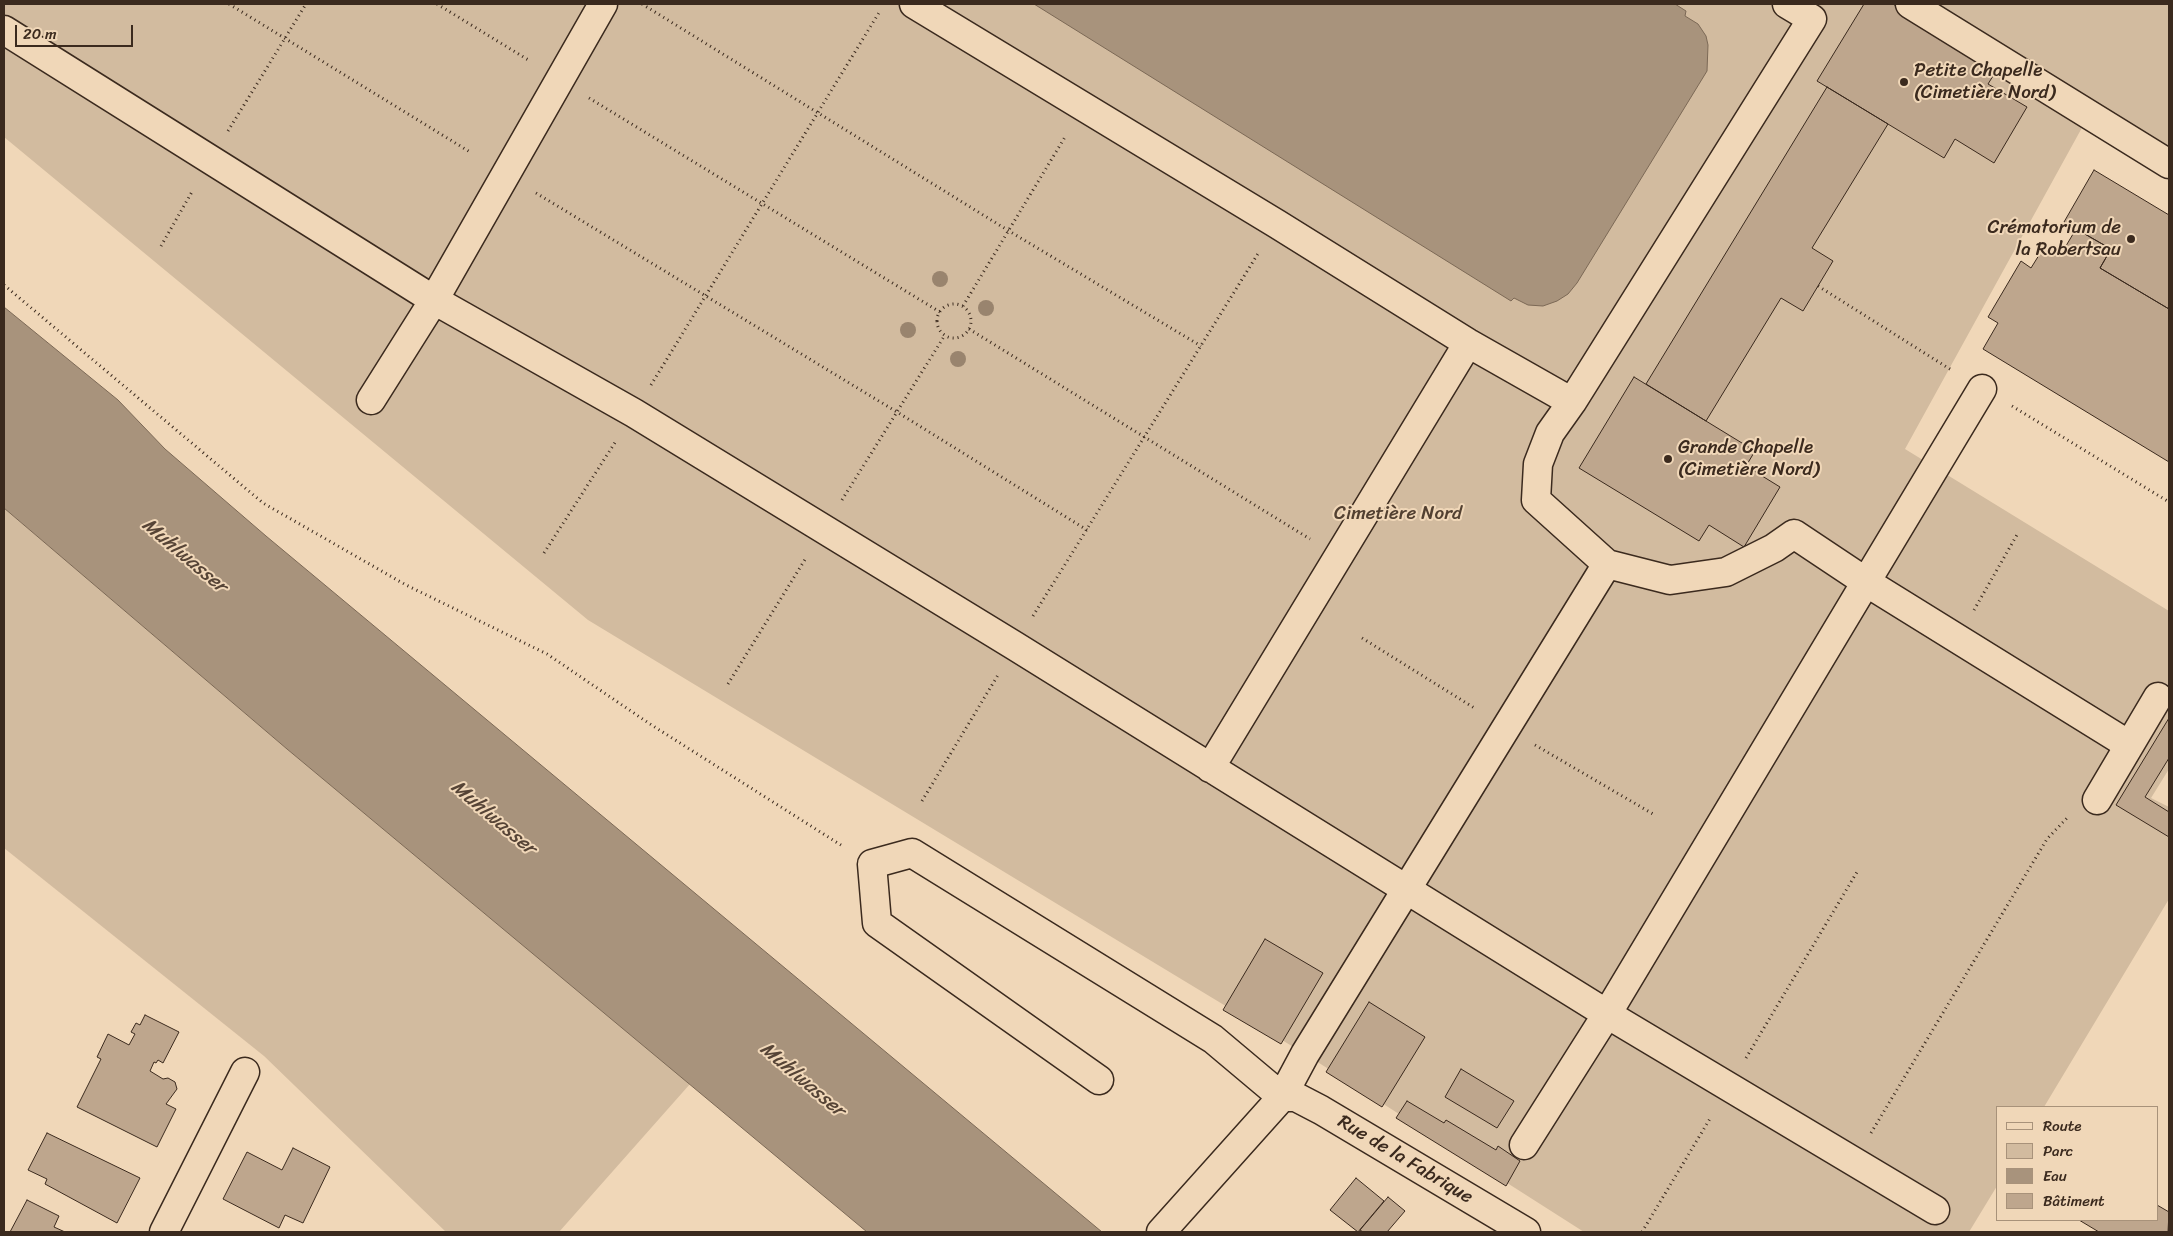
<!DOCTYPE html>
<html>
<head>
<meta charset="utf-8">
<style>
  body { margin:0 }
  #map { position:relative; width:2173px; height:1236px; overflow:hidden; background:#f0d7b8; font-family:Sriracha,sans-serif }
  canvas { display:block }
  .frame { position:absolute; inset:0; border:5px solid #3b2a1e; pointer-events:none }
  .legend { position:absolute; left:1996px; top:1106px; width:162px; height:115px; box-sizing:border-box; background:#f0d7b8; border:1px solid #a8927a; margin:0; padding:6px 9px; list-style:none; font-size:15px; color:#3b2a1e }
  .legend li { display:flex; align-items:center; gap:10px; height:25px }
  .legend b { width:25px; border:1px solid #a8927a }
  .scale { position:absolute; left:15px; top:25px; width:118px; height:22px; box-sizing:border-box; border:2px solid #3b2a1e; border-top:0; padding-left:6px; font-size:15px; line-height:18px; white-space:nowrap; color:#3b2a1e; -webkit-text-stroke:4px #f0d7b8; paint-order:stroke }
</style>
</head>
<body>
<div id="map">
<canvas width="2173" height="1236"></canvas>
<div class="frame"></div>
<ul class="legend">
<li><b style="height:6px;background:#f0d7b8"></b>Route</li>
<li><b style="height:14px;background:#d2bb9f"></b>Parc</li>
<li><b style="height:14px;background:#a8937c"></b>Eau</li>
<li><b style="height:14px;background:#bea68d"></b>Bâtiment</li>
</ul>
<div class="scale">20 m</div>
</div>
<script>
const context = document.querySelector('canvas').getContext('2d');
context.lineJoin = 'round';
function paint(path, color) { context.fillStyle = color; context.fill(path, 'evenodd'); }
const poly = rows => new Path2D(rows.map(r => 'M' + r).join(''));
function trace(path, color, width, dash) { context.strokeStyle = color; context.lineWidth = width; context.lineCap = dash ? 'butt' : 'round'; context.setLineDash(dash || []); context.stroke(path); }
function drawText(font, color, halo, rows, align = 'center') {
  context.font = font + ' Sriracha,sans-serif'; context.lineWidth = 4; context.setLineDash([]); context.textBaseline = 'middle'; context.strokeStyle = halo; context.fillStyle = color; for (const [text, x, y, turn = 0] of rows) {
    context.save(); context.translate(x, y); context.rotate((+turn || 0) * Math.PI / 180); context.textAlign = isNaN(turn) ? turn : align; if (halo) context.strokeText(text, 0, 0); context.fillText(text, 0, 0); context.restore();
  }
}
paint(poly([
  [4,4,2169,4,2169,175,2084,124,1905,449,2169,611,2169,769,2151,798,2169,807,2169,899,2044,1107,1997,1107,1997,1186,1969,1232,1584,1232,1305,1054,588,620,4,137],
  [4,508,287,749,690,1084,559,1232,446,1232,264,1056,4,848]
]), '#d2bb9f');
const water = poly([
  [1034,4,1675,4,1686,11,1685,16,1698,24,1706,36,1708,45,1707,71,1577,283,1568,294,1557,301,1543,306,1528,305,1514,298,1511,301,1034,4],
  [4,307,118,400,165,449,266,536,1102,1232,867,1232,287,749,4,508,4,307]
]);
paint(water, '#a8937c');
trace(water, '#7c6956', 1);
const building = poly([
  [1864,4,1893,4,1998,68,1988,84,2027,107,1994,163,1955,139,1944,158,1817,81,1864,4],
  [1827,87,1888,124,1812,248,1833,261,1803,311,1781,298,1706,421,1646,384,1827,87],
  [2094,170,2169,215,2169,309,2100,268,2111,249,2064,222,2094,170],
  [2076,229,2111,249,2100,268,2169,309,2169,462,1983,349,1998,323,1988,317,2021,261,2031,268,2044,247,2060,256,2076,229],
  [1634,377,1755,451,1746,466,1780,487,1744,547,1709,525,1699,541,1579,468,1634,377],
  [2169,718,2169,758,2145,797,2169,812,2169,837,2116,805,2169,718],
  [1265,939,1323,973,1281,1044,1223,1010,1265,939],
  [1369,1002,1425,1037,1382,1107,1326,1072,1369,1002],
  [145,1015,179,1032,163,1063,158,1060,156,1063,154,1062,150,1071,163,1079,168,1078,175,1082,177,1089,166,1104,176,1109,157,1147,77,1107,101,1059,97,1057,108,1034,129,1045,135,1034,131,1032,136,1023,140,1025,145,1015],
  [1461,1069,1514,1101,1497,1128,1445,1097,1461,1069],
  [1407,1101,1444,1123,1446,1120,1496,1150,1498,1146,1520,1161,1506,1186,1396,1118,1407,1101],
  [47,1133,140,1178,117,1223,45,1184,47,1179,28,1170,47,1133],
  [293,1148,330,1167,303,1223,285,1215,279,1228,223,1199,247,1152,282,1170,293,1148],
  [1356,1178,1384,1201,1358,1232,1330,1210,1356,1178],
  [1388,1197,1405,1211,1387,1232,1363,1232,1360,1230,1388,1197],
  [27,1200,59,1216,54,1227,65,1232,10,1232,27,1200],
  [2157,1205,2169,1212,2168,1232,2099,1232,2079,1220,2157,1220,2157,1205]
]);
paint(building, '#bea68d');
trace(building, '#3b2a1e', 1);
const minor = poly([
  [914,4,1277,224,1468,343,1572,402,1550,433,1538,464,1536,500,1607,564],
  [1910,4,2169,164],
  [4,30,434,300,634,413,1015,646,1607,1014,1866,582,2129,745],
  [371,400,434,300,603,4],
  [1572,402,1812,19,1787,4],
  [1210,768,1468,343],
  [2097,800,2158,697],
  [1099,1080,877,923,872,864,912,853,1213,1039,1282,1097],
  [1282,1097,1296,1097,1321,1110,1526,1232],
  [1524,1145,1607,1014,1935,1210],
  [164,1232,245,1072],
  [1161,1232,1282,1097,1305,1054,1607,564,1670,580,1726,572,1774,548,1794,534,1866,582,1982,389]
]);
trace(minor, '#3b2a1e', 31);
trace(poly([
  [229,4,470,152],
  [437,4,530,61],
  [642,4,1009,231,1201,346],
  [589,98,940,312],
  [228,131,306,4],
  [536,193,897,412,1087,530],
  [161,246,193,190],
  [4,285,263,503,406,585,547,654,650,724,844,847],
  [1818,286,1953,371],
  '937 321a17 17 0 1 1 34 0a17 17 0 1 1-34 0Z',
  [963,306,1065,137],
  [969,329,1310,539],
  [651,385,880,11],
  [2012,406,2169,502],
  [842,500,945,335],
  [544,553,616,441],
  [1974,610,2018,533],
  [1033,616,1259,252],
  [1362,638,1476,709],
  [728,684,806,558],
  [1535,745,1653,814],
  [922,801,998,675],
  [1746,1058,1857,872],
  [1871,1133,2047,839,2068,817],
  [1642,1232,1711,1117]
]), '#3b2a1e', 3, [1, 4]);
trace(minor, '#f0d7b8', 28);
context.fillStyle = '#99846e';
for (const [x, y] of [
  [940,279],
  [986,308],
  [908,330],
  [958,359]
]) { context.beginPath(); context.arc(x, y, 8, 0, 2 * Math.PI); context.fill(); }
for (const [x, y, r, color] of [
  [1904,82,5,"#3b2a1e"],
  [2131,239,5,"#3b2a1e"],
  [1668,459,5,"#3b2a1e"]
]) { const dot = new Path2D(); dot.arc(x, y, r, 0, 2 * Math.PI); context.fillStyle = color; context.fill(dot); trace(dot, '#f0d7b8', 2); }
drawText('19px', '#3b2a1e', '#f0d7b8', [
  ["Petite Chapelle",1914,71],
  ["(Cimetière Nord)",1914,93],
  ["Crématorium de",2121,228,"right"],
  ["la Robertsau",2121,250,"right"],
  ["Grande Chapelle",1678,448],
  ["(Cimetière Nord)",1678,470]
], 'left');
drawText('19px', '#524031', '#f0d7b8', [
  ["Cimetière Nord",1398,514]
]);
drawText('19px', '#3b2a1e', '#f0d7b8', [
  ["Rue de la Fabrique",1405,1160,31]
]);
drawText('italic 20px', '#564436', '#f0d7b8', [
  ["Muhlwasser",184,556,40],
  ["Muhlwasser",493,818,40],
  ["Muhlwasser",802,1080,40]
]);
</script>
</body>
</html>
